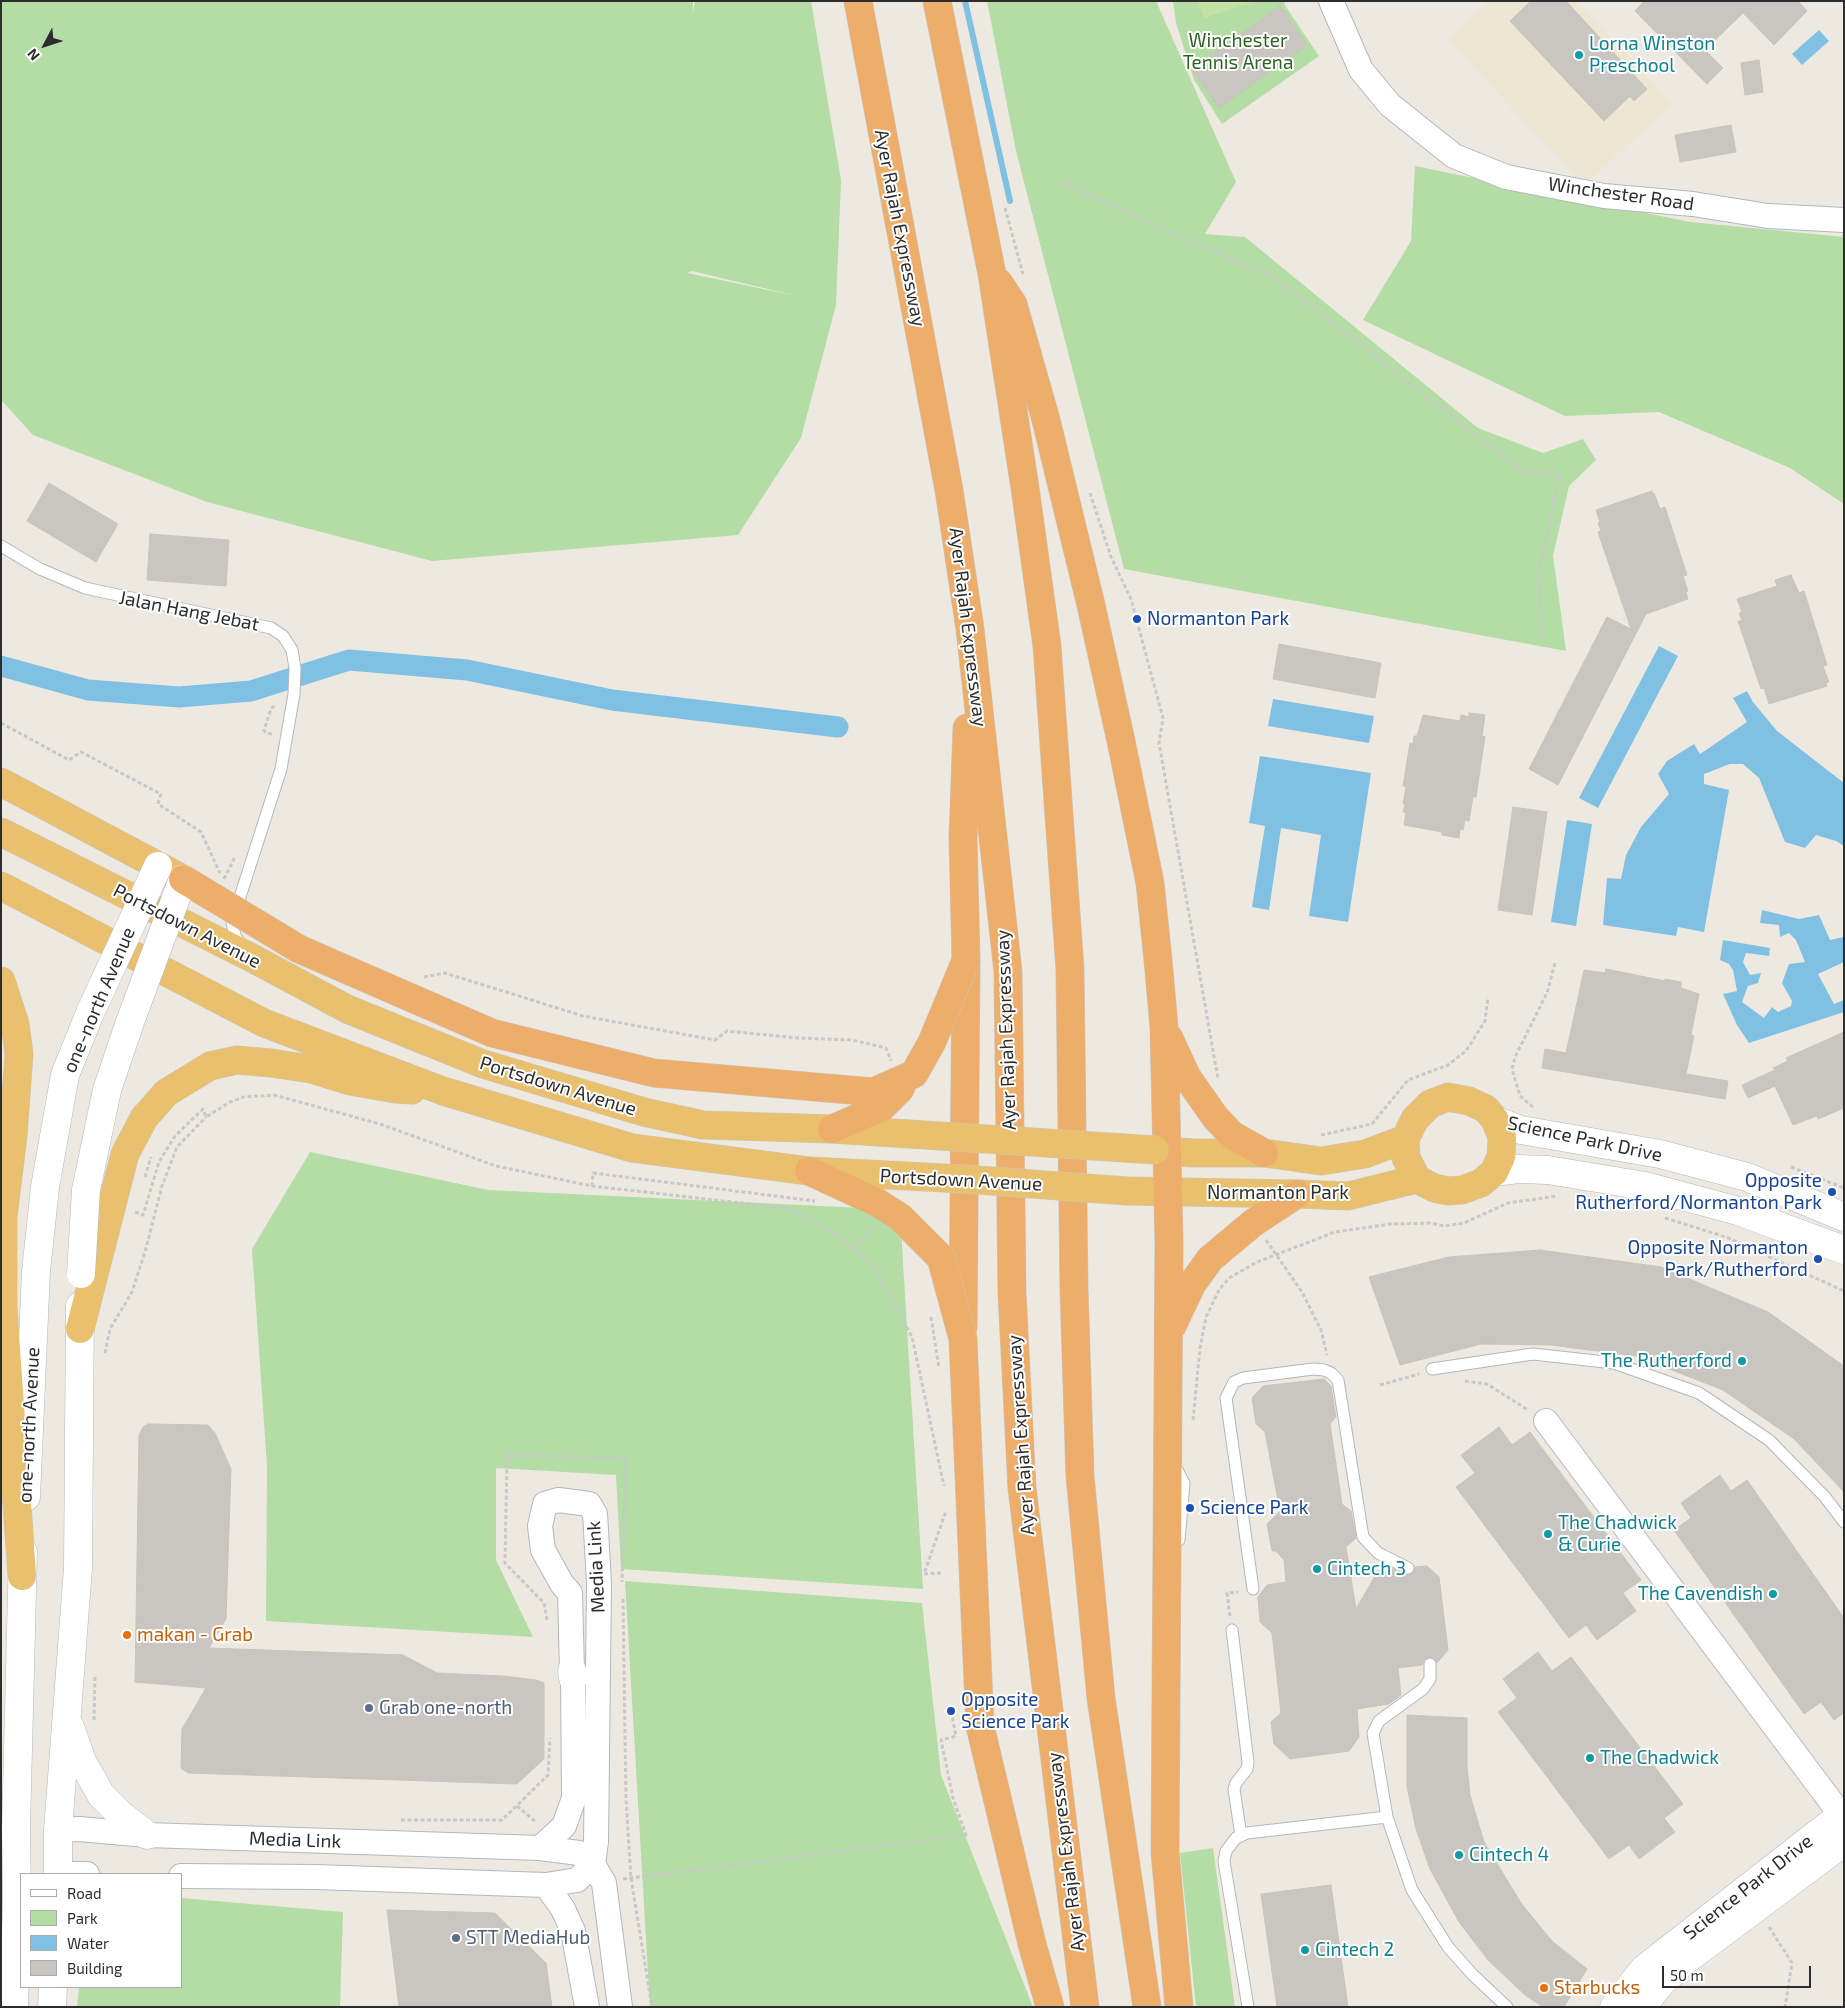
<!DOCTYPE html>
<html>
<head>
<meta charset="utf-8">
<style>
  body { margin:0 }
  #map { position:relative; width:1845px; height:2008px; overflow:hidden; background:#ede9e1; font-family:"Exo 2",sans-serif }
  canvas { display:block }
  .frame { position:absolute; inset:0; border:2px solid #2d2d2d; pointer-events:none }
  .legend { position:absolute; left:20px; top:1873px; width:162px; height:115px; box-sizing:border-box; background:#fff; border:1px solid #ababab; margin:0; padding:6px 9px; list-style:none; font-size:15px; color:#2d2d2d }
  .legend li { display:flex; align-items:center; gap:10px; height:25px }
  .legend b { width:25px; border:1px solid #ababab }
  .north { position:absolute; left:20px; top:20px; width:50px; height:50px; -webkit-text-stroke:4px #fff; paint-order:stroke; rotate:230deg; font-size:14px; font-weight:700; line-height:20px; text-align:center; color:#2d2d2d }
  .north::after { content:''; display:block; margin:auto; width:18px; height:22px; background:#2d2d2d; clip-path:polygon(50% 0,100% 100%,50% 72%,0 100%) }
  .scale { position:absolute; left:1662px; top:1966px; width:149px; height:22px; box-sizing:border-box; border:2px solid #2d2d2d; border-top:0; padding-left:6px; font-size:15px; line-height:18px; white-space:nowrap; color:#2d2d2d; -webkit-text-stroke:4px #fff; paint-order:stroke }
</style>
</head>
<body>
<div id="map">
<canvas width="1845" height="2008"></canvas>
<div class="frame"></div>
<ul class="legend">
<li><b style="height:6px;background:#fff"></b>Road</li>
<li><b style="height:14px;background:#b3dda4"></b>Park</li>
<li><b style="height:14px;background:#80c1e3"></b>Water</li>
<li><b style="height:14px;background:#c9c5c0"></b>Building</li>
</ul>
<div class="north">N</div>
<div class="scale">50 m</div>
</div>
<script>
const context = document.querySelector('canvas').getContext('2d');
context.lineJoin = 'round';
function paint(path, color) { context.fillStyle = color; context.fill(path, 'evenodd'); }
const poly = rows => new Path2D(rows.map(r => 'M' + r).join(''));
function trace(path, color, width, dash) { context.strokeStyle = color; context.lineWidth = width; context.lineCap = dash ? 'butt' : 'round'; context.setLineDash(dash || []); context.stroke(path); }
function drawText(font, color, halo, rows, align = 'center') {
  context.font = font + ' "Exo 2",sans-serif'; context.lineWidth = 4; context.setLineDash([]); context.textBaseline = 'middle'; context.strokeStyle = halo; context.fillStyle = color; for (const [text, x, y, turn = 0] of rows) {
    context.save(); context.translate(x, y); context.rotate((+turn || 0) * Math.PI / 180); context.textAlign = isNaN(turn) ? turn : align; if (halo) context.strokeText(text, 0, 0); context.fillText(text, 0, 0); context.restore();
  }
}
paint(poly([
  [1489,1,1577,1,1672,103,1584,186,1448,40]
]), '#ece6d3');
paint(poly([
  [1,1,693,1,693,13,695,1,811,1,841,180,836,305,801,438,738,535,432,561,207,502,33,435,1,400],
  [692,271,797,296,687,273],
  [987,1,1156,1,1236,182,1205,234,1245,237,1478,428,1543,453,1583,439,1596,460,1569,486,1553,556,1566,651,1124,569,1016,151],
  [1173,1,1286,1,1284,4,1319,56,1222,124,1194,80,1176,23],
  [1415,166,1690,222,1844,237,1844,504,1790,468,1659,412,1565,416,1363,320,1411,241],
  [310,1152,488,1190,863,1208,901,1230,923,1589,621,1569,616,1475,496,1468,496,1560,533,1637,266,1621,267,1466,252,1249],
  [625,1581,922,1603,941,1775,1033,2007,650,2007],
  [1213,1848,1235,2007,1196,2007,1180,1853],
  [181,1898,343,1912,340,2007,77,2007,79,1987,181,1987]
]), '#b3dda4');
paint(poly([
  [1198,1,1258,1,1204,18]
]), '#c2e3a1');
paint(poly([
  [1819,30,1829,41,1802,65,1792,54],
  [1659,646,1678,656,1598,808,1579,798],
  [1747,691,1753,702,1777,731,1844,783,1844,846,1836,841,1816,835,1805,848,1785,842,1759,778,1743,764,1730,764,1704,774,1704,784,1729,790,1704,932,1678,927,1676,936,1603,925,1607,878,1621,879,1626,855,1641,827,1669,794,1658,774,1667,761,1694,744,1700,754,1747,722,1733,698],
  [1273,699,1374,716,1369,743,1268,726],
  [1260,756,1371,773,1348,922,1309,916,1321,835,1281,828,1269,910,1252,907,1265,826,1249,823],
  [1567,820,1592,824,1576,926,1551,922],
  [1762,910,1799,919,1819,915,1830,940,1844,937,1844,962,1818,974,1834,1004,1844,1000,1844,1012,1749,1043,1737,1025,1723,994,1737,991,1733,970,1729,964,1720,960,1723,940,1770,948,1769,956,1746,953,1743,962,1750,975,1761,973,1758,983,1748,986,1742,1002,1764,1018,1772,1007,1778,1012,1791,1006,1792,1001,1782,983,1789,964,1805,962,1796,940,1789,933,1780,937,1779,925,1760,923]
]), '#80c1e3');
trace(poly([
  [965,1,1010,201]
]), '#80c1e3', 6);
trace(poly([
  [1,666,88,690,179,697,251,691,349,660,467,670,612,700,838,727]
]), '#80c1e3', 21);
const building = poly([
  [1531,1,1566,1,1647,89,1634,101,1630,96,1604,121,1510,21,1531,1],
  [1644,1,1798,1,1807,11,1774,45,1743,13,1705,50,1723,68,1707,84,1635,11,1644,1],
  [1280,6,1307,45,1219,108,1191,69,1280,6],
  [1759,60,1763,92,1745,95,1741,63,1759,60],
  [1731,125,1736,152,1680,162,1675,135,1731,125],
  [49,483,118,524,96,562,27,521,49,483],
  [1652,491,1653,494,1654,493,1660,509,1665,507,1687,575,1683,576,1688,591,1686,592,1688,599,1646,614,1558,785,1529,769,1607,617,1631,629,1598,532,1601,531,1598,523,1600,522,1596,510,1652,491],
  [150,534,229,540,226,586,147,580,150,534],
  [1791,575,1799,593,1804,591,1827,665,1823,666,1829,682,1826,683,1827,686,1769,704,1764,688,1761,689,1738,621,1742,621,1739,613,1742,612,1737,599,1777,586,1775,580,1791,575],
  [1279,644,1381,663,1375,698,1273,679,1279,644],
  [1469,713,1485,715,1482,736,1485,737,1481,763,1476,797,1473,797,1469,821,1465,820,1463,830,1460,829,1459,838,1442,835,1442,832,1404,825,1406,812,1403,812,1405,804,1403,804,1406,787,1403,786,1410,743,1413,744,1414,736,1417,736,1423,715,1460,721,1461,715,1469,717,1469,713],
  [1513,807,1547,812,1532,915,1498,910,1513,807],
  [1606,969,1665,981,1665,979,1681,982,1681,988,1699,994,1691,1035,1694,1036,1686,1074,1728,1081,1725,1099,1542,1068,1545,1049,1566,1053,1584,970,1605,973,1606,969],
  [1844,1032,1844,1108,1818,1119,1817,1116,1793,1125,1775,1086,1748,1098,1742,1085,1775,1070,1773,1068,1788,1061,1786,1058,1844,1032],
  [1540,1250,1661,1267,1768,1312,1844,1366,1844,1492,1794,1439,1723,1390,1636,1356,1551,1345,1481,1344,1400,1365,1369,1277,1449,1257,1540,1250],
  [1324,1379,1331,1386,1336,1417,1330,1424,1342,1504,1351,1511,1356,1538,1346,1547,1356,1609,1378,1571,1394,1569,1409,1575,1414,1572,1415,1567,1427,1566,1439,1577,1448,1650,1437,1663,1434,1658,1430,1657,1424,1660,1422,1665,1398,1668,1401,1695,1389,1704,1357,1709,1359,1737,1349,1751,1290,1759,1274,1744,1271,1722,1281,1713,1272,1633,1260,1622,1258,1597,1267,1585,1286,1582,1284,1560,1276,1551,1272,1551,1267,1524,1280,1511,1265,1432,1256,1424,1252,1398,1263,1386,1324,1379],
  [148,1424,208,1425,215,1433,231,1469,226,1619,209,1648,403,1655,437,1673,503,1676,536,1680,544,1683,544,1759,517,1784,188,1773,181,1768,182,1729,206,1688,135,1682,139,1435,143,1427,148,1424],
  [1499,1427,1512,1445,1530,1432,1641,1580,1623,1593,1636,1611,1597,1640,1586,1625,1569,1638,1456,1487,1475,1473,1461,1455,1499,1427],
  [1720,1475,1731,1491,1747,1480,1844,1618,1844,1713,1834,1720,1821,1702,1804,1714,1674,1530,1691,1518,1681,1503,1720,1475],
  [1538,1652,1552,1671,1571,1657,1683,1804,1664,1818,1675,1832,1639,1859,1629,1845,1609,1859,1498,1712,1517,1698,1503,1679,1538,1652],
  [1407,1715,1467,1718,1467,1766,1470,1795,1484,1842,1521,1903,1552,1941,1587,1969,1564,2007,1543,2007,1525,1995,1488,1960,1459,1922,1430,1869,1416,1829,1407,1787,1407,1715],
  [1331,1885,1348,2007,1277,2007,1261,1894,1331,1885],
  [387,1910,495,1913,546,1963,552,2007,399,2007,387,1910]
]);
paint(building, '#c9c5c0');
trace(building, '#c8c4ba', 1);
const service = poly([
  [1,546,40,569,85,588,271,628,283,636,292,650,295,668,294,694,281,769,232,922,235,936,242,946],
  [1432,1369,1533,1354,1614,1363,1699,1393,1769,1440,1825,1497,1844,1522],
  [1174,1464,1184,1483,1179,1540],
  [1253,1589,1226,1398,1234,1382,1243,1378,1313,1369,1324,1370,1331,1373,1338,1380,1363,1537,1378,1553,1408,1568],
  [1232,1630,1248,1762,1247,1769,1236,1783,1234,1789,1241,1836],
  [1430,1664,1430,1679,1423,1689,1379,1721,1373,1733,1387,1817,1412,1890,1448,1947,1472,1974,1507,2007],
  [1248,2007,1224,1861,1226,1851,1236,1838,1247,1833,1387,1817]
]);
const minor = poly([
  [1331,1,1361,70,1390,105,1454,156,1506,177,1604,196,1693,204,1768,216,1844,220],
  [1546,1421,1841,1815],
  [58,1830,79,1829,147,1835,540,1848,579,1853,593,1864,604,1883,620,2007],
  [540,1848,564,1826,574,1798,573,1678],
  [58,1874,87,1874],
  [181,1876,316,1877,546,1885,577,1880,593,1864,596,1842,599,1584,596,1530,595,1514,589,1504,558,1500,545,1504,540,1526,543,1550,562,1584,570,1593,572,1671],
  [546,1885,563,1909,573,1931,587,2007]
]);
const tertiary = poly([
  [26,1497,36,1271],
  [572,1671,573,1678],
  [70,1727,82,1761,101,1795,122,1816,147,1835],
  [58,1874,58,1830,78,1568,80,1306],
  [14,2007,17,1897,16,1828,23,1552],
  [52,2007,53,1987]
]);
const secondary = poly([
  [1495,1120,1521,1130,1660,1154,1747,1177,1844,1217],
  [1494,1172,1518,1169,1548,1170,1645,1186,1738,1211,1844,1250],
  [1614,2007,1644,1969,1844,1813],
  [1642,2007,1660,1984,1682,1963,1844,1842]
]);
const trunk = poly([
  [1,782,183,879],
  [1,832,254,959,347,1009,483,1064,644,1112,703,1125,832,1129],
  [1,886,264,1023,443,1091,632,1148,809,1171],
  [1,981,15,1024,19,1054,13,1136,3,1217,3,1307,22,1576],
  [1448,1097,1469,1101,1486,1109,1495,1120,1502,1137,1501,1157,1494,1172,1481,1183,1462,1190,1448,1191,1434,1188,1417,1179,1406,1158,1405,1139,1415,1119,1430,1104,1448,1097],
  [1155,1150,1193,1153,1264,1153,1321,1161,1365,1154,1405,1139],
  [1127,1191,1297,1194,1348,1196,1417,1179],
  [80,1329,125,1154,144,1118,166,1093,210,1066,237,1060,271,1063,311,1069,350,1081,395,1089,412,1090]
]);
const motorway = poly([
  [858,1,949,490,970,629,1008,972,1012,1293,1022,1488,1085,2007],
  [937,1,992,274,1025,488,1047,646,1070,970,1074,1289,1080,1476,1101,1698,1147,2007],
  [999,283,1013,304,1046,420,1091,605,1121,741,1150,883,1158,960,1164,1027,1169,1241,1165,1852,1179,2007],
  [1169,1038,1187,1077,1215,1117,1232,1135,1264,1153],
  [1172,1326,1192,1284,1210,1259,1253,1223,1297,1194],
  [963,1328,966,960,963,838,967,728],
  [980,1726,1032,1944,1050,2007]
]);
trace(service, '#b4b6bf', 13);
trace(minor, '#b4b6bf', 26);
trace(tertiary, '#b4b6bf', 29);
trace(secondary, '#b4b6bf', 29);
trace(trunk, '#c8c8c8', 29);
trace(motorway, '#c8c8c8', 29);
trace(poly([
  [1062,183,1276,279,1522,471,1560,475,1539,571,1542,638],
  [1005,208,1023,274],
  [1090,493,1111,557,1131,599,1163,718,1159,743,1218,1079],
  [1,723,69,760,81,752,161,794,158,804,201,832,220,873],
  [272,734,266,733,264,730,271,709,276,704],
  [224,879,235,857],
  [424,977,445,973,583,1016,715,1040,727,1031,798,1038,852,1040,886,1048,891,1061],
  [1533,1107,1520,1096,1512,1069,1515,1057,1547,993,1555,963],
  [1321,1135,1372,1124,1408,1080,1448,1065,1466,1051,1485,1021,1488,997],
  [1791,1167,1844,1188],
  [145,1177,151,1157],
  [592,1186,593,1173,815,1201],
  [135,1212,143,1215,159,1162,175,1136,203,1109,206,1117,230,1102,244,1097,274,1095,380,1124,496,1166,592,1186,785,1208,800,1214,830,1230,874,1266,912,1337,944,1486],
  [1665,1218,1726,1237,1844,1291],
  [1266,1240,1302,1292,1321,1330,1327,1355],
  [854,1248,874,1226],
  [931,1317,939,1368],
  [105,1353,110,1329,132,1292,145,1252,162,1186,177,1147,206,1117],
  [1465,1381,1487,1384,1528,1410],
  [1380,1385,1419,1374],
  [1193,1420,1200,1348,1206,1317,1219,1290,1229,1278,1257,1262,1335,1232,1391,1224,1429,1223,1445,1226,1464,1223,1508,1203,1557,1196],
  [941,1573,924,1574,946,1511],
  [623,1599,626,1800,631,1878,652,2007],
  [1230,1616,1227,1593,1238,1592],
  [547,1620,544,1603,505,1563,507,1455,626,1458,622,1582],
  [94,1720,95,1674],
  [517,1806,537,1823],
  [401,1820,502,1820,548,1775,550,1738],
  [623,1879,966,1835,953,1798,941,1740,956,1736,951,1711],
  [1769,1927,1792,1963,1785,2007]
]), '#c8c8c8', 3, [4, 2.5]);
trace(service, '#fff', 11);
trace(minor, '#fff', 24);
trace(tertiary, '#fff', 28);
trace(secondary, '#fff', 28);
trace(trunk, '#e8c06e', 28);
trace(motorway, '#eeae6b', 28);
const tertiaryBridge = poly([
  [36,1271,45,1187,65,1075,90,1013,158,866],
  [81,1274,86,1190,107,1090,130,1022,183,879]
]);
const trunkBridge = poly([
  [832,1129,1155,1150],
  [810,1171,964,1179,1127,1191]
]);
const motorwayBridge = poly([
  [183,879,299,949,492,1033,654,1073,873,1092,914,1074,932,1042,966,960],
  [832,1129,882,1107,901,1088],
  [809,1171,878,1203,900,1217,941,1258,963,1339,980,1726]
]);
trace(tertiaryBridge, '#b4b6bf', 29, []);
trace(trunkBridge, '#c8c8c8', 29, []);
trace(motorwayBridge, '#c8c8c8', 29, []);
trace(poly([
  [194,1671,211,1680]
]), '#c8c8c8', 3, [4, 2.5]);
trace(tertiaryBridge, '#fff', 28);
trace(trunkBridge, '#e8c06e', 28);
trace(motorwayBridge, '#eeae6b', 28);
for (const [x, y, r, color] of [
  [1579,55,5,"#0f9aa8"],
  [1137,619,5,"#1a4fb4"],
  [1832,1192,5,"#1a4fb4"],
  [1818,1259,5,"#1a4fb4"],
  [1742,1361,5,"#0f9aa8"],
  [1190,1508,5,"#1a4fb4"],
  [1548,1534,5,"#0f9aa8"],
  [1317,1569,5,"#0f9aa8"],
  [1773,1594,5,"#0f9aa8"],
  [127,1635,5,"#e8710a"],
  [369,1708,5,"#5c6f8a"],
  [951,1711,5,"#1a4fb4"],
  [1590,1758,5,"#0f9aa8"],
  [1459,1855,5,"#0f9aa8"],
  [456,1938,5,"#5c6f8a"],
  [1305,1950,5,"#0f9aa8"],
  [1544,1988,5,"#e8710a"]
]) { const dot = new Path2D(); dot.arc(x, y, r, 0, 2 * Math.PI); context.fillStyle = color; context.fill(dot); trace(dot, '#fff', 2); }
drawText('19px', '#2c6423', '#fff', [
  ["Winchester",1238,41],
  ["Tennis Arena",1238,63]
]);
drawText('19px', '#0d838f', '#fff', [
  ["Lorna Winston",1589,44],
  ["Preschool",1589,66],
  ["The Rutherford",1732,1361,"right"],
  ["The Chadwick",1558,1523],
  ["& Curie",1558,1545],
  ["Cintech 3",1327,1569],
  ["The Cavendish",1763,1594,"right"],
  ["The Chadwick",1600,1758],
  ["Cintech 4",1469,1855],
  ["Cintech 2",1315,1950]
], 'left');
drawText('19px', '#2d2d2d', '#fff', [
  ["Winchester Road",1621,194,8],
  ["Ayer Rajah Expressway",900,228,79],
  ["Jalan Hang Jebat",189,611,11],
  ["Ayer Rajah Expressway",968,627,83],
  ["Portsdown Avenue",187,926,27],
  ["one-north Avenue",99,1000,-67],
  ["Ayer Rajah Expressway",1006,1030,-92],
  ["Portsdown Avenue",558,1086,17],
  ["Science Park Drive",1585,1139,12],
  ["Portsdown Avenue",961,1180,3],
  ["Normanton Park",1278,1193],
  ["one-north Avenue",29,1425,-87],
  ["Ayer Rajah Expressway",1021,1435,-94],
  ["Media Link",596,1567,-93],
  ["Media Link",295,1840,2],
  ["Ayer Rajah Expressway",1066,1852,-97],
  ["Science Park Drive",1748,1887,-38]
]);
drawText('19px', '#164399', '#fff', [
  ["Normanton Park",1147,619],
  ["Opposite",1822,1181,"right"],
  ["Rutherford/Normanton Park",1822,1203,"right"],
  ["Opposite Normanton",1808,1248,"right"],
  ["Park/Rutherford",1808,1270,"right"],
  ["Science Park",1200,1508],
  ["Opposite",961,1700],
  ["Science Park",961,1722]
], 'left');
drawText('19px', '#c56008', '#fff', [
  ["makan - Grab",137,1635],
  ["Starbucks",1554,1988]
], 'left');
drawText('19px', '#4e5e75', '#fff', [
  ["Grab one-north",379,1708],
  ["STT MediaHub",466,1938]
], 'left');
</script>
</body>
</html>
